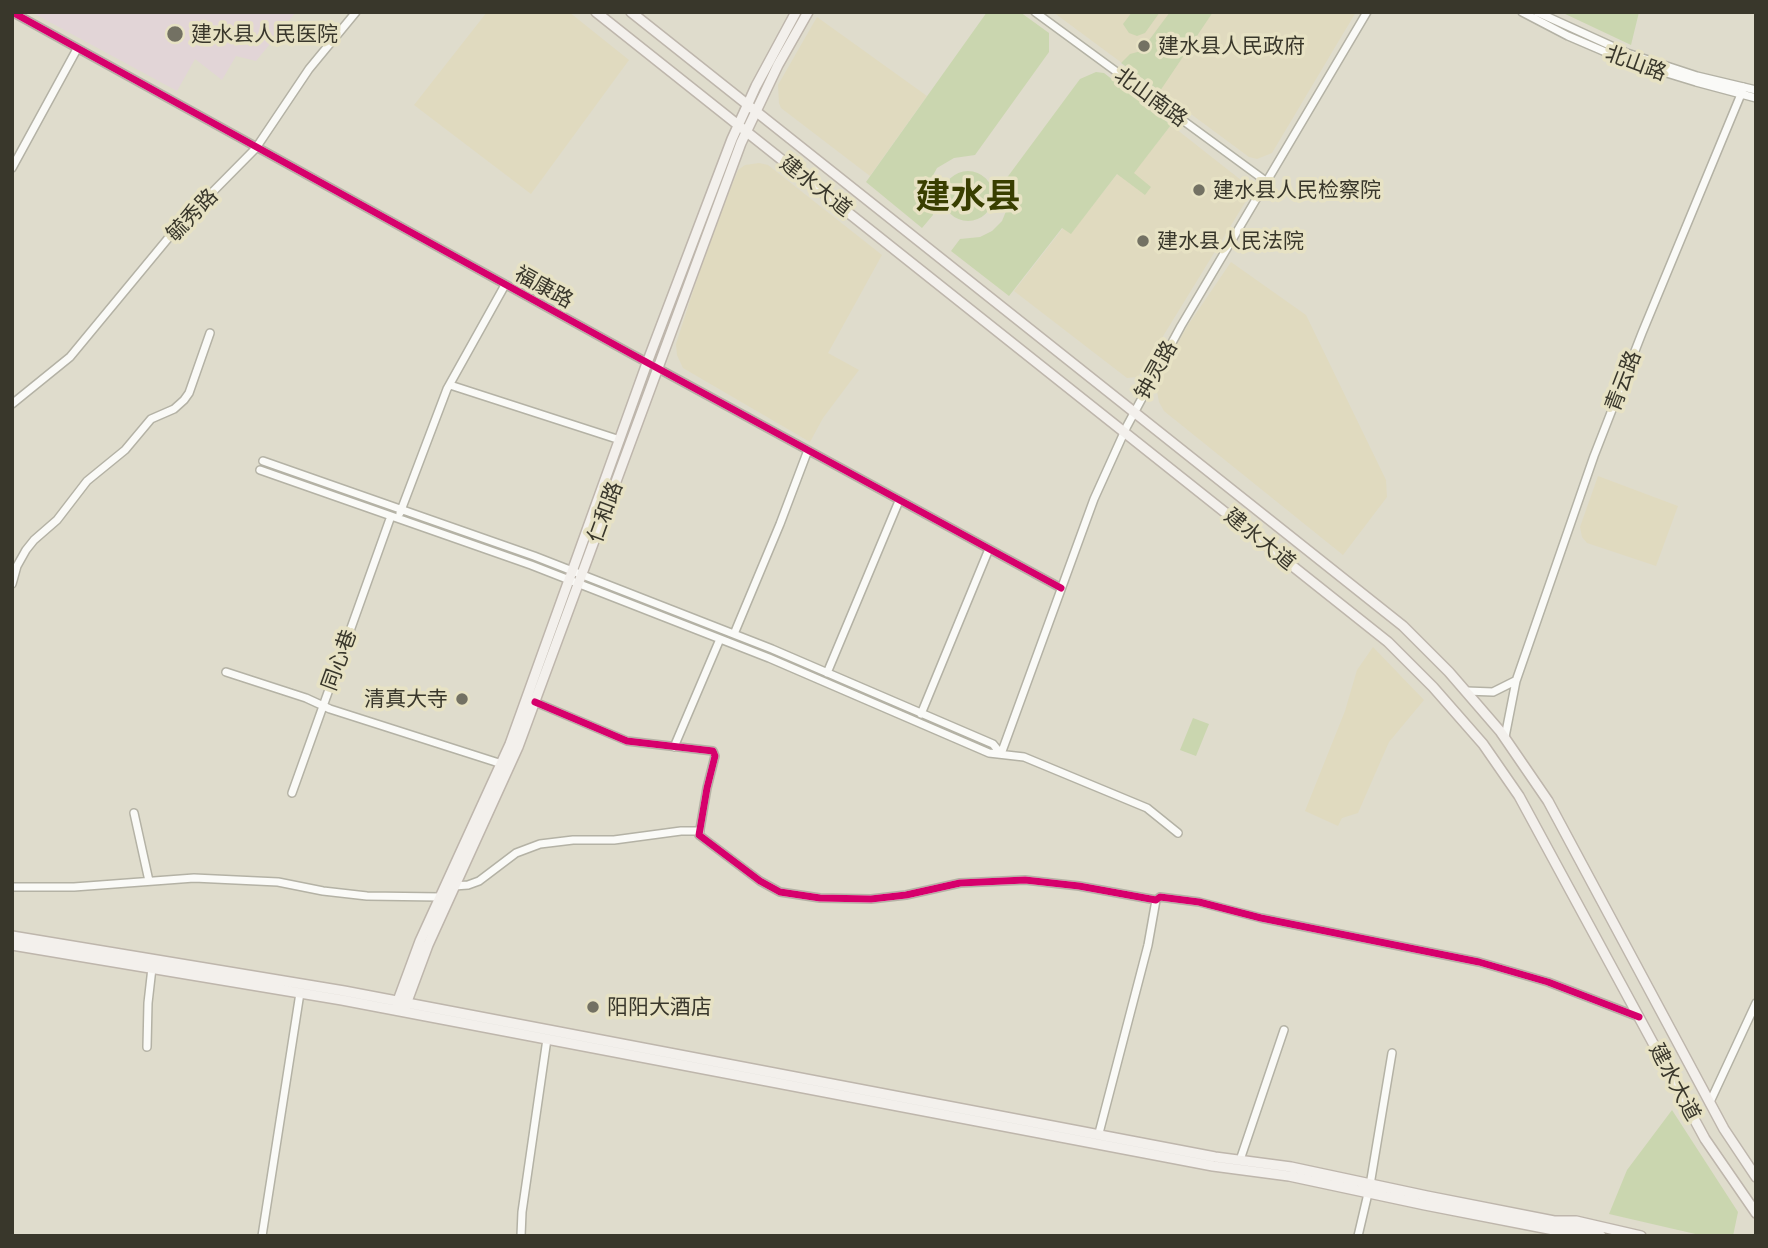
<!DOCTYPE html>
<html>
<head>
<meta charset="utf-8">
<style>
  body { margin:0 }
  #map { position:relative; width:1768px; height:1248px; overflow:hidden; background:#dfdccc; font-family:Barlow,sans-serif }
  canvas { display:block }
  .frame { position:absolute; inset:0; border:14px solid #39372b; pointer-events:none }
</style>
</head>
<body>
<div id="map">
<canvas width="1768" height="1248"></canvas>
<div class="frame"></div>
</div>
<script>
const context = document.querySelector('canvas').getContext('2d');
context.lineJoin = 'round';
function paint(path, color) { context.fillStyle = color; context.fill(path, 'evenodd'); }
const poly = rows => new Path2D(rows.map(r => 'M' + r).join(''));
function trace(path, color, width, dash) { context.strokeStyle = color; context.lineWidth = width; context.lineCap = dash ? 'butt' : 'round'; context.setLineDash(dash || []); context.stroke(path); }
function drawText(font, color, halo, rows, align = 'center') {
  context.font = font + ' Barlow,"Noto Sans SC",sans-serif'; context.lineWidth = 7; context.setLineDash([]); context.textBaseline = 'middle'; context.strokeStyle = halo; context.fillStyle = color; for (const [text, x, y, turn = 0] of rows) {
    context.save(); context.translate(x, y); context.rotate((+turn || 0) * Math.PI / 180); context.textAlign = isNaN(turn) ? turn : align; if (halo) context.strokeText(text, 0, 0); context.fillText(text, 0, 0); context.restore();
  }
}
paint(poly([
  [487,12,569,12,629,60,531,194,414,105],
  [1053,12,1356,12,1272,153,1257,159,1249,157],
  [817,17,927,96,870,176,781,108,779,103,778,85],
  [1171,125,1246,184,1249,196,1138,377,1127,378,1014,291,1063,228,1071,233,1118,173,1145,194,1133,173],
  [759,163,768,165,882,255,828,353,859,370,823,418,810,442,683,368,677,355,676,344,708,245,738,170,745,165],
  [1231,262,1306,315,1386,480,1387,497,1343,555,1164,411,1159,402,1156,386,1159,374,1188,325],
  [1598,476,1678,506,1656,566,1587,543,1582,537,1580,527],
  [1373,647,1424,700,1389,742,1358,813,1342,818,1338,826,1305,811,1345,711,1357,670]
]), '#e0dabf');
paint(poly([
  [31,12,296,12,256,61,236,56,222,80,195,59,177,91]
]), '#e2d5d7');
paint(poly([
  [987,12,1020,12,1049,33,1049,52,975,155,954,158,937,168,931,179,928,192,933,215,922,228,866,182],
  [1132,12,1160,12,1145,33,1137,36,1129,33,1123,24],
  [1170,12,1213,12,1160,91,1121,63,1130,54,1141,51],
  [1561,12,1639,12,1631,45],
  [1096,72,1104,73,1171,125,1134,173,1151,187,1145,195,1117,174,1071,234,1062,228,1009,296,951,251,960,239,980,237,992,231,1002,221,1009,204,1006,179,1080,79],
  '943 196a25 25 0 1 1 50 0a25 25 0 1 1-50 0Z',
  [1193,718,1209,724,1196,756,1180,750],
  [1672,1110,1738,1212,1733,1236,1704,1236,1609,1214,1627,1170]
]), '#cad6af');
const minor = poly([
  [12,12,626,351,1061,588],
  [1035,12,1267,182],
  [1522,12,1568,36,1624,60,1696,82,1756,98],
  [1537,12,1627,53,1697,76,1756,90],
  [12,168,77,49],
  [450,385,620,440],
  [12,404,70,357,175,230,256,148,309,69,356,12],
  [263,461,534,556,772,649,993,744,1001,754],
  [260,470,531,565,769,658,989,753,1024,757,1147,808,1178,833],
  [400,513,447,389,505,285],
  [12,584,17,566,26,550,34,540,57,520,87,481,125,450,151,419,174,409,184,400,189,393,210,333],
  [734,634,780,524,808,450],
  [226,672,306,698,330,709,502,764],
  [827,673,899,501],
  [1466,691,1493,692,1515,681],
  [535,702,627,741,713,751,715,756,707,788,699,835,760,881,780,892,820,898,871,899,906,895,960,883,1025,880,1079,886,1156,900,1160,897,1199,902,1261,918,1479,962,1548,982,1639,1017],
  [921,714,989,549],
  [1505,737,1516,681,1594,456,1642,333,1744,87],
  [674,747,720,639],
  [1001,754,1094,499,1127,426,1181,326,1367,12],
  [292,793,391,516],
  [134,813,149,881],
  [454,886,468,885,479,881,516,853,540,844,573,840,614,840,681,831,700,831],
  [12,887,74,887,194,878,278,882,323,891,367,896,440,897],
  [147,1047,148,1003,152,968],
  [1710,1102,1756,1003],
  [1099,1133,1148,945,1156,900],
  [1240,1160,1284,1030],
  [262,1236,300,993],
  [521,1236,522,1212,547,1039],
  [1358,1236,1370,1185,1392,1053]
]);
const major = poly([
  [596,12,1388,642,1433,687,1483,744,1519,796,1705,1139,1756,1213],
  [631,12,1403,626,1449,672,1500,731,1548,801,1724,1129,1756,1177],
  [12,936,344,991,1215,1157,1291,1167,1427,1196,1554,1221,1576,1221,1641,1236],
  [12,945,342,1000,1213,1166,1289,1176,1425,1205,1554,1230,1575,1230,1601,1236],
  [396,1006,420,941,510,744,647,363,732,139,756,86,796,12],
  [405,1007,428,945,518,747,741,143,778,65,808,12]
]);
trace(minor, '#b4b2a5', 10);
trace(major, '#beb6ac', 12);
trace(minor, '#fafaf7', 7);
trace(major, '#f3f0ec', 9);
trace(poly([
  [12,12,626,351,1061,588],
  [535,702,627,741,713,751,715,756,707,788,699,835,760,881,780,892,820,898,871,899,906,895,960,883,1025,880,1079,886,1156,900,1160,897,1199,902,1261,918,1479,962,1548,982,1639,1017]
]), '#d6006c', 7);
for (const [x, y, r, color] of [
  [175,34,9,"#737163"],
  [1144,46,7,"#737163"],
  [1199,190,7,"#737163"],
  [1143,241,7,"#737163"],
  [462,699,7,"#737163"],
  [593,1007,7,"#737163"]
]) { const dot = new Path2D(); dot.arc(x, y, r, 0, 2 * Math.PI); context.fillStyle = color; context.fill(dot); trace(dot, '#e7e2c4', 2.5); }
drawText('21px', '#39372b', '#e7e2c4', [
  ["建水县人民医院",191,34],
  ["建水县人民政府",1158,46],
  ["建水县人民检察院",1213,190],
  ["建水县人民法院",1157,241],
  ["清真大寺",448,699,"right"],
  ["阳阳大酒店",607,1007]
], 'left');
drawText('21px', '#39372b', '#e7e2c4', [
  ["北山路",1636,63,20],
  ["北山南路",1151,97,36],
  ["建水大道",816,186,38],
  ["毓秀路",192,215,-46],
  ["福康路",544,287,29],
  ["钟灵路",1156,370,-61],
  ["青云路",1623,381,-69],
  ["仁和路",605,512,-70],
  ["建水大道",1260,539,39],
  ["同心巷",339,660,-70],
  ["建水大道",1675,1082,62]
]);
drawText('bold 35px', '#393e00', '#e7e2c4', [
  ["建水县",968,196]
]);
</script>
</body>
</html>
